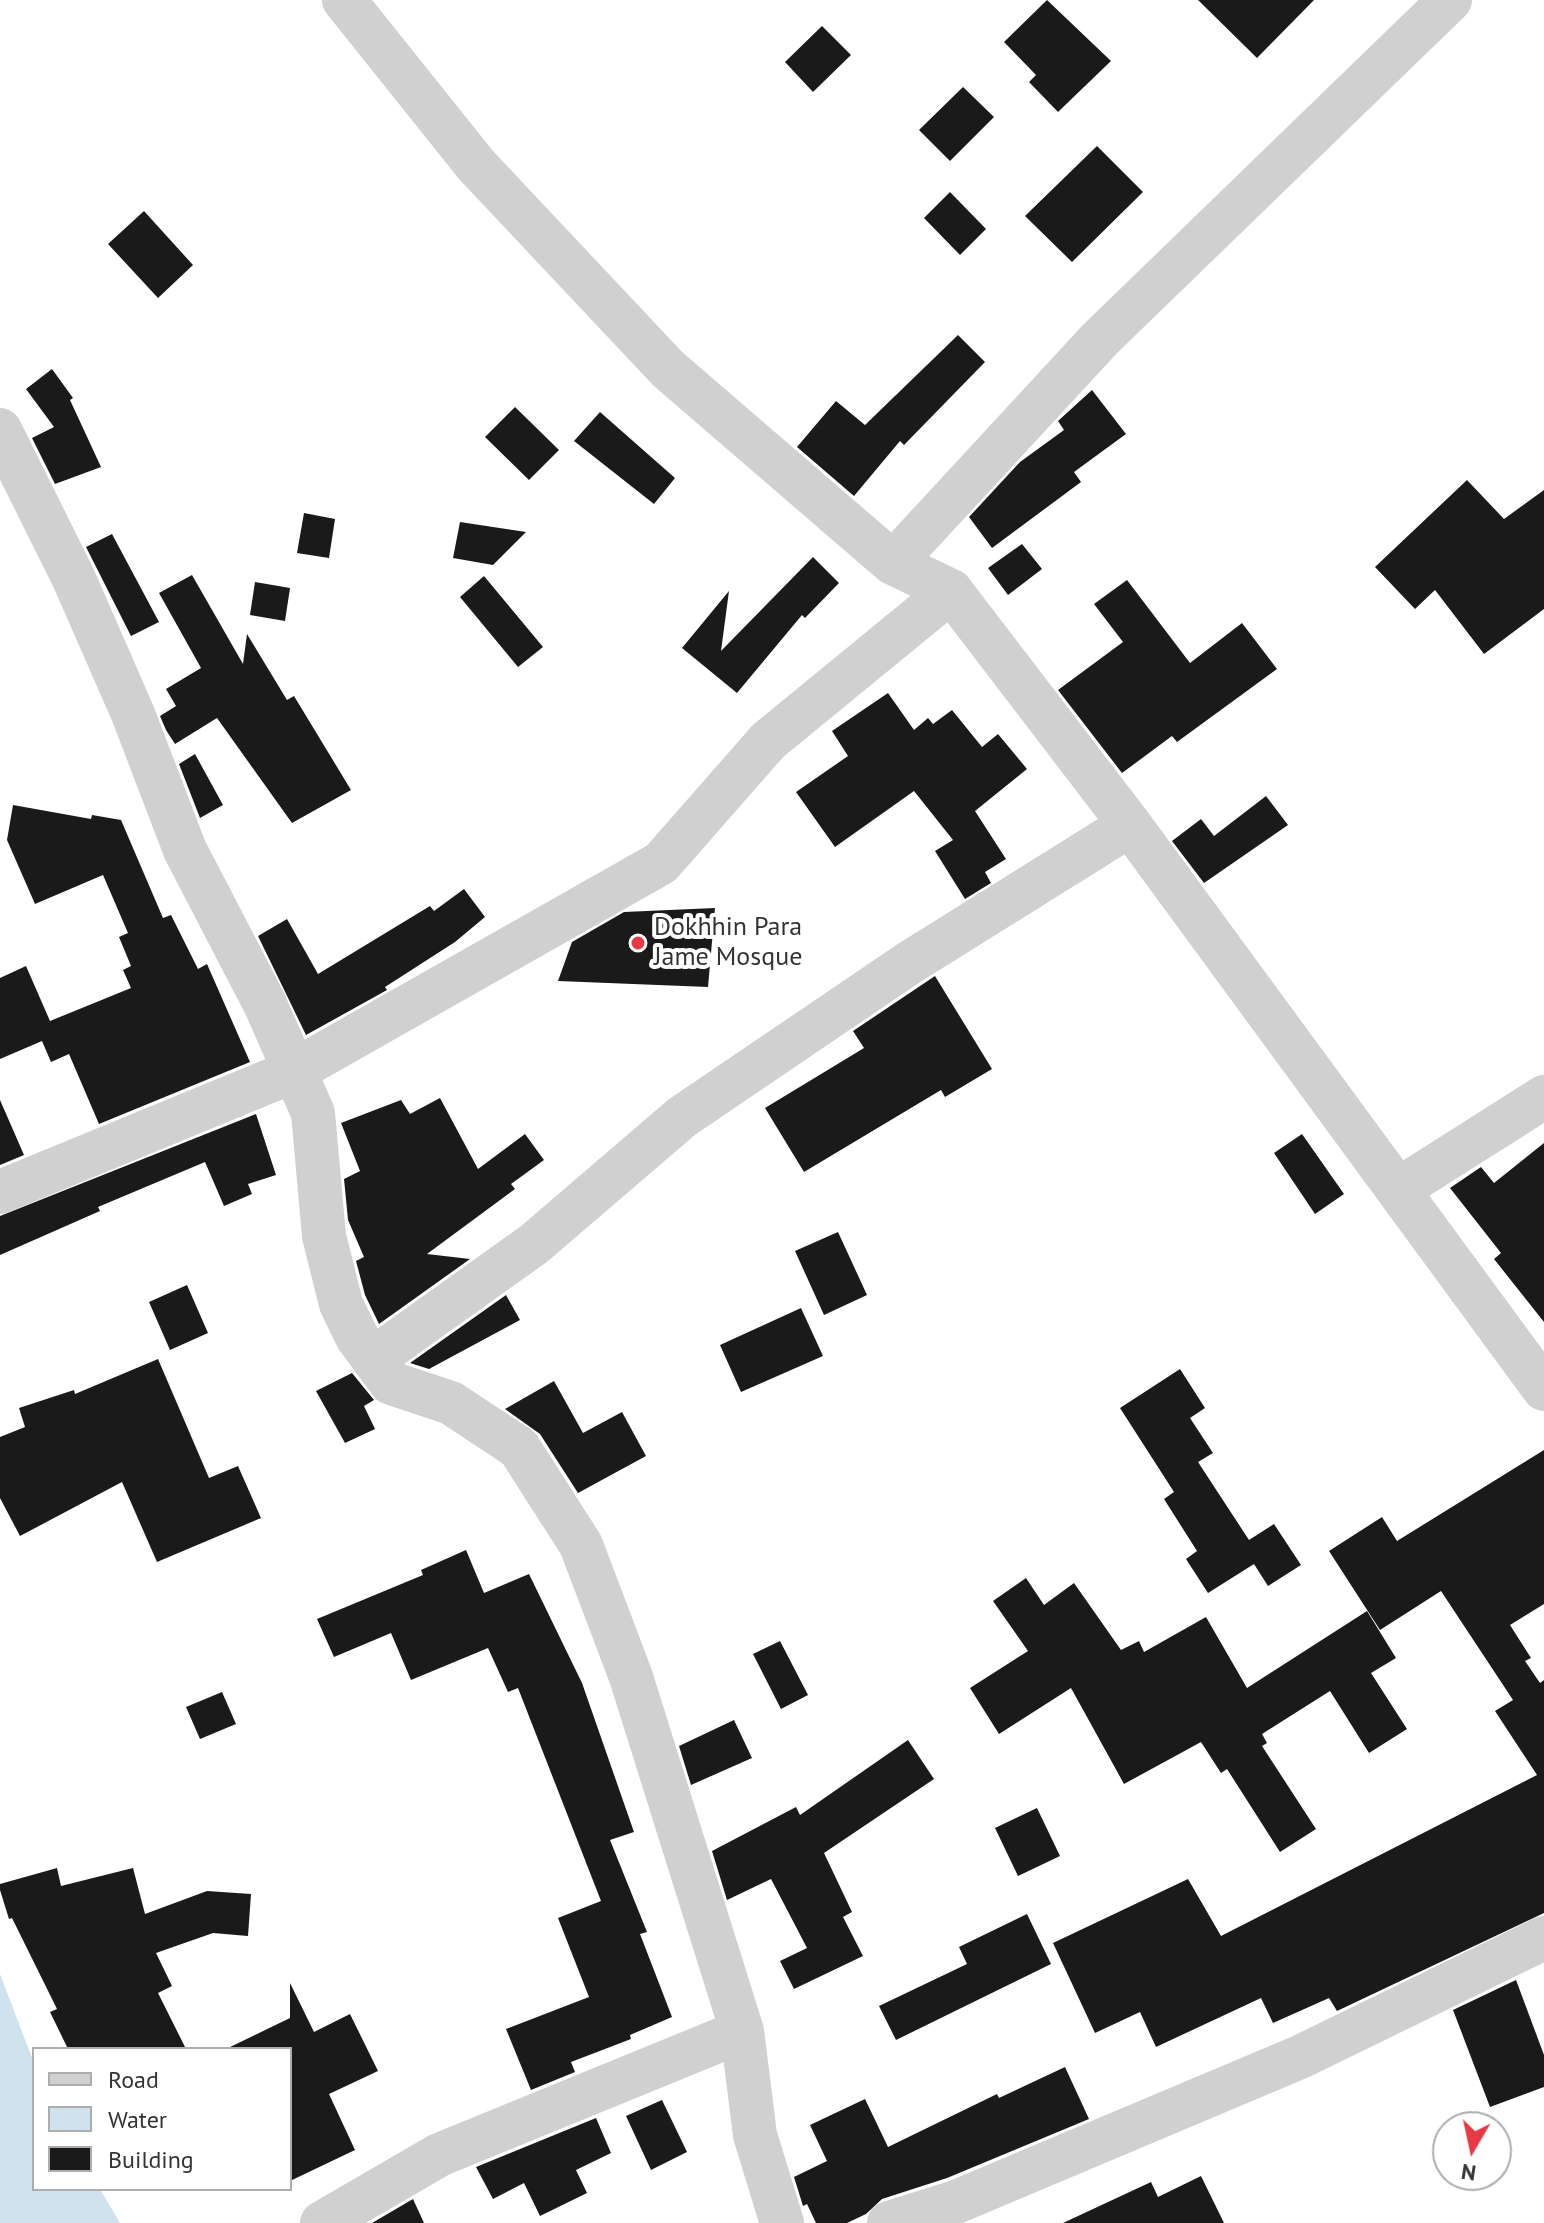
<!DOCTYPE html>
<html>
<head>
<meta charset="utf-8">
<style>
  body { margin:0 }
  #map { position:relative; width:1544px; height:2223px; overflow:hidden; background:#fff; font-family:"PT Sans",sans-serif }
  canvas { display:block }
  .legend { position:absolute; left:32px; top:2047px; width:260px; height:144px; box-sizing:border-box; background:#fff; border:2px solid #adadad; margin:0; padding:10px 14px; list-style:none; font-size:24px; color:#333 }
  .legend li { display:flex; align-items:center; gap:16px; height:40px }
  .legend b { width:40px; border:2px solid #adadad }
  .north { position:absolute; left:1432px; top:2111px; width:80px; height:80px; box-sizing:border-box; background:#fff; border:2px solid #adadad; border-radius:50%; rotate:189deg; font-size:22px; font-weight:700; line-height:32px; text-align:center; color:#333 }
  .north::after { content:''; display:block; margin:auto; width:28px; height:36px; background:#e63946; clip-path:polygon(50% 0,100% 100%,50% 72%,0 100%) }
</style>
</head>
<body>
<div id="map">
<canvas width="1544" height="2223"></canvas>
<ul class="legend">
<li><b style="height:10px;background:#d0d0d0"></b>Road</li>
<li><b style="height:22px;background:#cfe2ee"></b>Water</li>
<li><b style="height:22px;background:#1a1a1a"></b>Building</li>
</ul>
<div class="north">N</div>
</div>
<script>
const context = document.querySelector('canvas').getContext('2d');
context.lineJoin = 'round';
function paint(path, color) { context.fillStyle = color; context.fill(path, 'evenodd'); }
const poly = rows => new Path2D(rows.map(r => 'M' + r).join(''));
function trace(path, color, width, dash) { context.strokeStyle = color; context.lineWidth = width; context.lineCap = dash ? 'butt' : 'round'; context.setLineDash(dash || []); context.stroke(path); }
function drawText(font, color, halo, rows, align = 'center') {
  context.font = font + ' "PT Sans",sans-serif'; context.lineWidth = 8; context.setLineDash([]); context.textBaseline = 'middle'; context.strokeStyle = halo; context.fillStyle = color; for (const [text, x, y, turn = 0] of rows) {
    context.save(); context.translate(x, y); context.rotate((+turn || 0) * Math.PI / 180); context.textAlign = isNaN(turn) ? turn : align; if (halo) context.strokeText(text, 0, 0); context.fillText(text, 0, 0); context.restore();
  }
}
paint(poly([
  [0,1974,34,2063,34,2189,100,2189,120,2223,0,2223]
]), '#cfe2ee');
paint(poly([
  [1047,0,1111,61,1058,112,1029,82,1036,75,1004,42],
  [1198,0,1314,0,1257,58],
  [822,26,851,55,813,92,785,62],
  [963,87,994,117,950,161,919,130],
  [1097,146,1143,192,1072,262,1025,216],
  [950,192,986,229,960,255,924,218],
  [144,211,193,265,158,298,108,244],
  [958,335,985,362,904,445,900,441,854,496,797,447,836,401,865,425],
  [52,369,73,398,70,400,101,467,55,484,32,438,54,427,26,389],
  [1092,390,1126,434,1074,472,1081,482,992,548,969,517,1020,462,1064,430,1058,421],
  [515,407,559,450,529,480,485,437],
  [600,412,675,478,654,504,574,441],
  [1467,480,1504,519,1544,490,1544,609,1484,654,1435,590,1415,609,1375,567],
  [304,513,335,519,329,558,297,553],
  [460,522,526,532,493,565,453,558],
  [112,534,159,622,131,636,86,547],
  [1022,544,1042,569,1008,595,988,568],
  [813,557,839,583,805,618,802,615,737,693,682,648,729,591,721,651],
  [192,575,243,664,247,634,287,700,294,696,351,790,292,823,217,718,175,744,166,730,160,716,176,706,166,689,201,668,159,593],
  [484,576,543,647,518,667,460,597],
  [1127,580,1190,663,1242,623,1277,669,1177,742,1172,736,1122,773,1058,690,1123,642,1094,604],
  [255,582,290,588,285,621,250,615],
  [888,693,914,730,928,718,933,724,952,710,982,747,998,734,1027,769,975,811,1006,859,985,872,991,883,965,899,935,851,953,840,914,791,835,847,796,792,848,756,832,731],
  [195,754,223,805,200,818,179,764],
  [1266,796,1288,825,1204,883,1172,841,1201,819,1214,836],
  [13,805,91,819,92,815,121,820,163,918,171,915,198,969,207,964,250,1062,99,1124,69,1054,51,1062,42,1041,0,1059,0,978,26,966,50,1021,131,988,123,970,131,966,119,937,128,933,103,875,35,904,7,840],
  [464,889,485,917,455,942,385,987,387,990,306,1035,258,936,287,919,318,974,430,906,434,911],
  [715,908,708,987,558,981,572,942,624,912],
  [935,976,992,1069,945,1097,941,1090,804,1172,765,1108,864,1048,853,1031],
  [440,1098,478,1169,525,1134,544,1160,511,1184,515,1189,427,1254,470,1259,379,1324,365,1295,356,1261,364,1257,348,1220,344,1179,360,1171,341,1123,401,1100,410,1114],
  [0,1100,24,1155,0,1165],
  [256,1114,276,1175,248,1184,252,1194,224,1206,205,1162,98,1207,100,1211,0,1255,0,1216],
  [1302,1134,1344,1194,1315,1214,1274,1153],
  [1544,1143,1544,1322,1494,1259,1501,1253,1450,1188,1481,1167,1494,1183],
  [838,1232,867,1295,824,1315,795,1251],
  [187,1285,208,1333,170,1350,149,1302],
  [506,1295,520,1320,429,1369,410,1363],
  [801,1308,823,1356,741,1392,720,1345],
  [158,1359,209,1478,238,1466,261,1518,157,1562,122,1482,20,1536,0,1498,0,1437,25,1427,19,1408,74,1390,75,1394],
  [1180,1369,1205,1408,1190,1418,1213,1453,1198,1462,1249,1540,1274,1524,1301,1565,1268,1586,1254,1564,1208,1593,1186,1559,1197,1551,1164,1499,1174,1492,1120,1408],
  [352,1373,374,1400,364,1406,375,1429,345,1443,316,1391],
  [554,1381,583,1433,622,1412,646,1456,578,1493,540,1434,505,1409],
  [1544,1450,1544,1604,1510,1625,1531,1658,1525,1661,1540,1683,1544,1680,1544,1913,1337,2011,1329,1998,1273,2023,1261,1998,1156,2047,1140,2012,1095,2033,1053,1943,1188,1879,1221,1936,1537,1775,1495,1711,1513,1700,1441,1591,1380,1630,1329,1551,1382,1517,1397,1541],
  [466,1550,484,1593,529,1574,582,1683,634,1832,610,1840,647,1932,640,1934,672,2017,630,2035,631,2039,571,2062,575,2072,531,2090,506,2029,589,1997,558,1918,601,1901,518,1688,508,1692,488,1648,411,1680,391,1633,334,1657,317,1619,423,1575,421,1570],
  [1026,1578,1044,1605,1074,1583,1121,1650,1139,1641,1144,1652,1206,1617,1247,1688,1367,1611,1396,1658,1371,1673,1407,1729,1369,1753,1330,1691,1262,1734,1267,1743,1262,1746,1316,1829,1280,1852,1227,1769,1221,1773,1201,1742,1124,1784,1071,1688,999,1734,970,1688,1028,1651,993,1601],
  [780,1641,808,1695,781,1709,753,1654],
  [222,1692,236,1724,200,1739,186,1707],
  [734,1720,752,1758,691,1785,679,1746],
  [908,1740,934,1779,824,1853,852,1912,843,1917,863,1956,794,1989,780,1961,807,1948,771,1879,727,1900,712,1851,796,1807,800,1815],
  [1037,1808,1060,1856,1018,1876,995,1828],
  [57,1868,61,1886,133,1868,145,1914,207,1891,251,1894,248,1936,213,1933,156,1953,172,1986,158,1993,186,2049,68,2049,50,2012,57,2009,12,1918,9,1919,0,1890,0,1884],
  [1027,1914,1051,1964,896,2040,879,2006,967,1964,959,1947],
  [1516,1980,1544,2055,1544,2087,1490,2107,1453,2010],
  [290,1983,314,2032,350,2014,378,2071,329,2094,355,2150,290,2181,290,2049,226,2049,290,2018],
  [1065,2067,1089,2119,947,2178,882,2199,866,2214,847,2223,816,2223,807,2204,803,2206,794,2177,827,2161,810,2125,865,2099,888,2147,997,2094,999,2098],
  [662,2100,687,2152,651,2170,626,2116],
  [596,2118,611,2153,576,2170,587,2193,540,2216,524,2183,493,2199,476,2167],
  [1201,2176,1224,2223,1063,2223,1151,2182,1158,2197],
  [413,2199,424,2223,372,2223]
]), '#1a1a1a');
trace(poly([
  [344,0,476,165,668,369,893,563,951,591,1130,825,1544,1389],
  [0,430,74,579,133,714,185,850,265,1004,313,1113,324,1236,341,1304,357,1337,391,1383,451,1403,519,1448,581,1545,631,1677,742,2031,755,2135,782,2223],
  [893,563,1100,339,1450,0],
  [1399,1189,1544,1097],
  [0,1192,294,1071,661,863,768,741,951,591],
  [373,1359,534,1244,682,1117,909,963,1130,825],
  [322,2223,439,2155,742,2031],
  [889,2223,956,2202,1300,2057,1544,1938]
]), '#d0d0d0', 44);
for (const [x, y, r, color] of [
  [638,943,8,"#e63946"]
]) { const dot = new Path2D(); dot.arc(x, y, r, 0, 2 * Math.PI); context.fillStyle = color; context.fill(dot); trace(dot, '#fff', 3); }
drawText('26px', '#333', '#fff', [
  ["Dokhhin Para",654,928],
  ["Jame Mosque",654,958]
], 'left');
</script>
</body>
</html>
